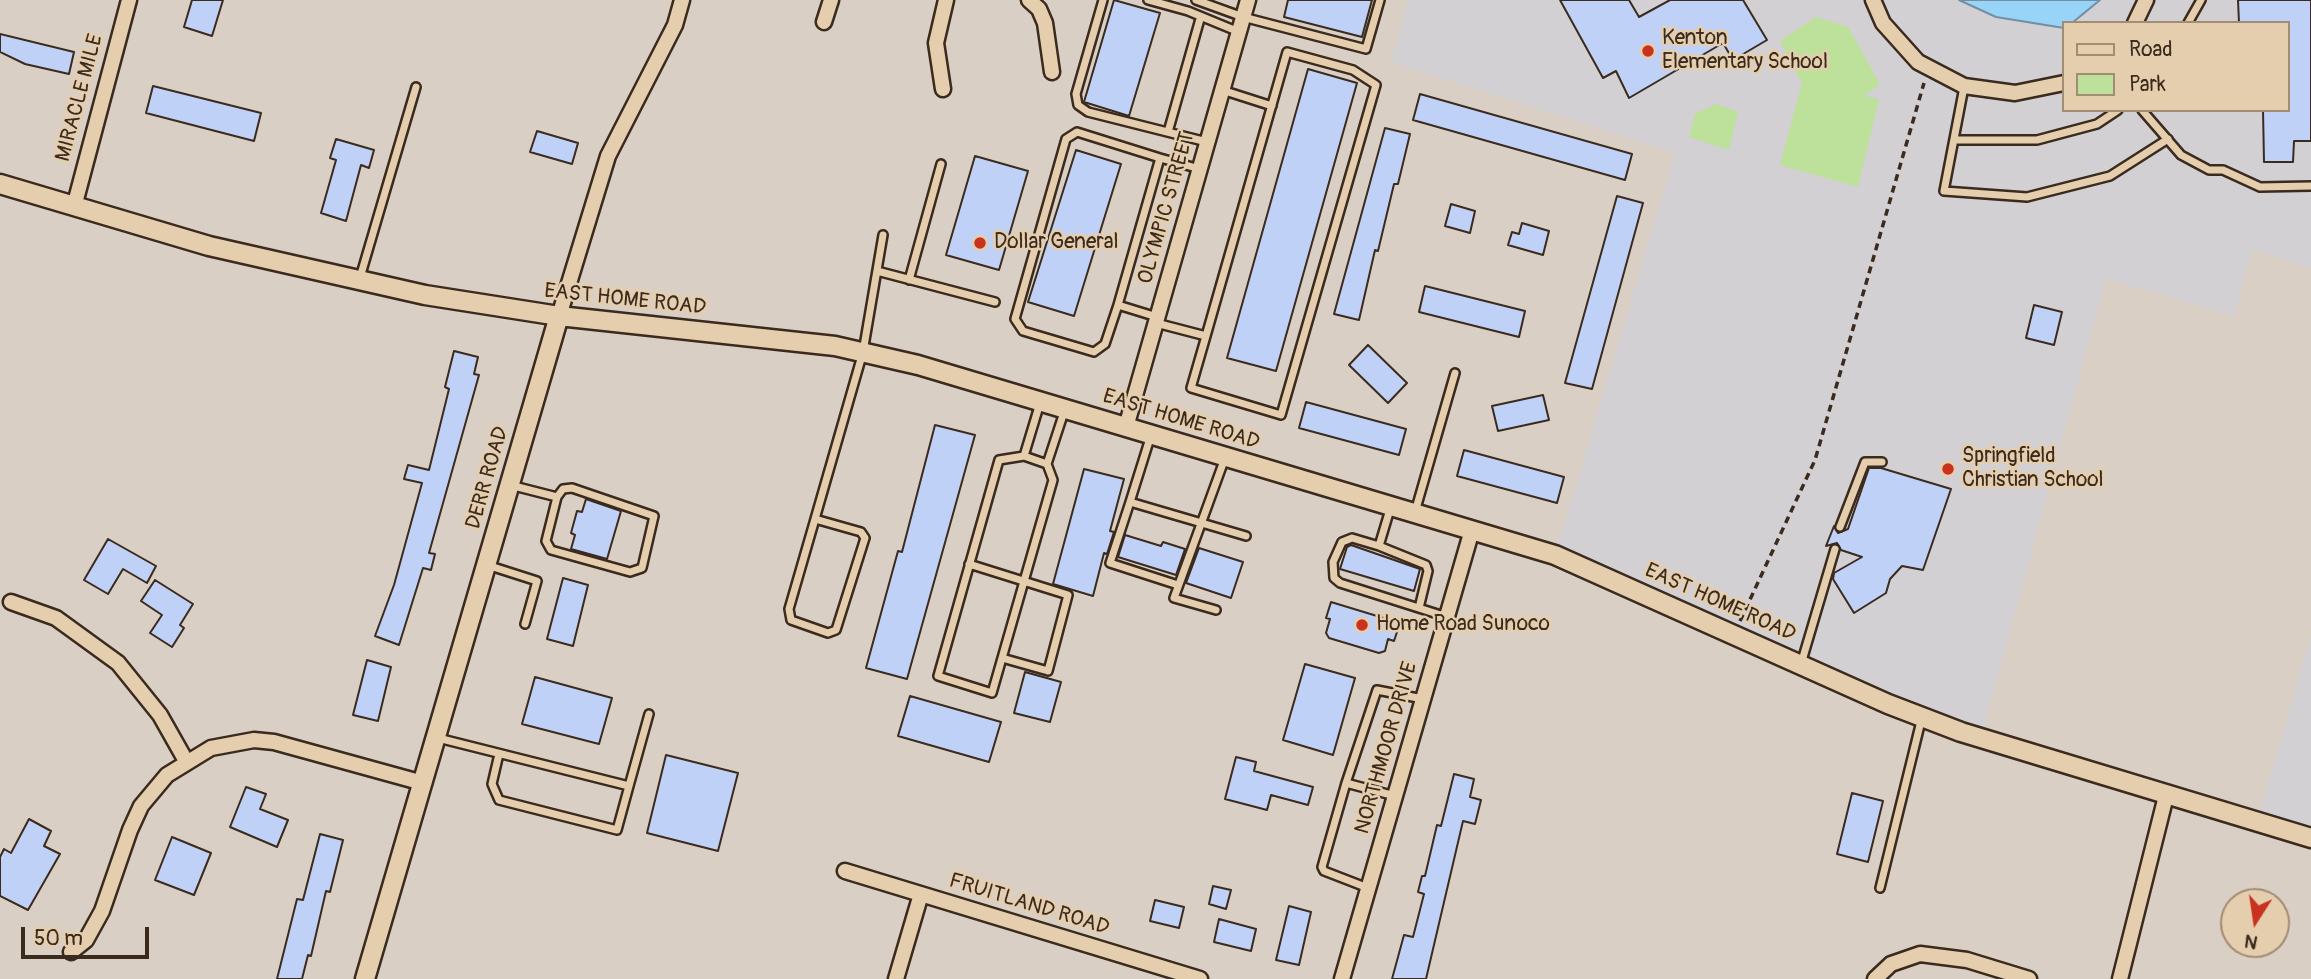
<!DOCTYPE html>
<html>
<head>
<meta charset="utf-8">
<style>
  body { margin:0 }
  #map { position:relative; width:2311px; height:979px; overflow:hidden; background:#dacfc4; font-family:Pangolin,sans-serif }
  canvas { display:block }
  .legend { position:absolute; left:2062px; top:21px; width:228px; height:91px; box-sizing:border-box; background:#e5ceae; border:2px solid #a18c74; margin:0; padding:9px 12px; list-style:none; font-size:21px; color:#3b2a1e }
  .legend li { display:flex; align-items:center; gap:14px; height:35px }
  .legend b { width:35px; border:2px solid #a18c74 }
  .north { position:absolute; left:2220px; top:888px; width:70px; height:70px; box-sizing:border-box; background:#e5ceae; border:2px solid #a18c74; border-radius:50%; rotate:192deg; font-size:19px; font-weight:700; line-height:28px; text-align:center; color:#3b2a1e }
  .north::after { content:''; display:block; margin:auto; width:24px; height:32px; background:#c8321e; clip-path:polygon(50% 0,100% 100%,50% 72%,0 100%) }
  .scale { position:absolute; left:21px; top:927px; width:128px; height:32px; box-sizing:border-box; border:4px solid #3b2a1e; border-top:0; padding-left:9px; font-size:21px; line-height:24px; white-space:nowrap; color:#3b2a1e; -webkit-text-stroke:5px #e5ceae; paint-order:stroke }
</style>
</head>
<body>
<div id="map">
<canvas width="2311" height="979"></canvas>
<ul class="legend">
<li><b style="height:9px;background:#e5ceae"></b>Road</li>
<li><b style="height:19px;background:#bde09a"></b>Park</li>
</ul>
<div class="north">N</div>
<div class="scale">50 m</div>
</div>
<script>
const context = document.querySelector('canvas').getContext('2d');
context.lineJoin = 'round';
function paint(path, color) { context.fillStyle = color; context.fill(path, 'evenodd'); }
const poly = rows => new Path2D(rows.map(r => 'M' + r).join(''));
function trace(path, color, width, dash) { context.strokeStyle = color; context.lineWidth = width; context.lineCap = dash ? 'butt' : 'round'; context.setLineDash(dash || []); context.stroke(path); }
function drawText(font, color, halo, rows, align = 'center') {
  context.font = font + ' Pangolin,sans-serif'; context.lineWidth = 5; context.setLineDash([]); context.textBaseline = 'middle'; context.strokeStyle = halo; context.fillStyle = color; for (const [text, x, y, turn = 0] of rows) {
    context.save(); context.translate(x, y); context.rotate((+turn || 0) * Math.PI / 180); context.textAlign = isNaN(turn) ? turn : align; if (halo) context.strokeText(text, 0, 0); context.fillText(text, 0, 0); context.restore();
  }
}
paint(poly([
  [1408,0,2311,0,2311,268,2253,250,2234,316,2106,279,1981,738,1555,555,1675,153,1391,62],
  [2064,23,2288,23,2288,110,2064,110],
  [2311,635,2311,838,2257,822]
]), '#d2d0d3');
paint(poly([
  [1816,17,1848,27,1880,84,1864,96,1879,99,1858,187,1780,165,1802,83,1780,41],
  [1716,104,1738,112,1729,150,1689,137,1695,114]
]), '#bde09a');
const water = poly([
  [1959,0,2100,0,2072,23,2064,23,2064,28,1996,17,1959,0]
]);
paint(water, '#98d3f8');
trace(water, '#738fa1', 2);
const building = poly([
  [192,0,223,0,212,36,184,27,192,0],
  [1114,0,1160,13,1129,116,1084,102,1114,0],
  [1288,0,1372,0,1362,37,1284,17,1288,0],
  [1560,0,1629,0,1639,17,1670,0,1743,0,1767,40,1733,60,1723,43,1629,98,1616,71,1603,78,1560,0],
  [2238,0,2311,0,2311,141,2294,141,2293,162,2264,162,2263,110,2288,110,2288,23,2239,23,2238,0],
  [0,34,74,52,69,74,25,64,0,52,0,34],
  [1308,69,1357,83,1276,371,1227,358,1308,69],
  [153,86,261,113,254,141,146,113,153,86],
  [1420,94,1632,154,1625,180,1413,120,1420,94],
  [1385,128,1410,134,1398,184,1394,184,1378,251,1375,250,1359,320,1334,314,1385,128],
  [537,131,578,143,572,164,530,152,537,131],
  [336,139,374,150,369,168,361,165,346,221,321,213,336,160,330,158,336,139],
  [1076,150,1121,164,1074,316,1028,302,1076,150],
  [975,156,1028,171,999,270,946,255,975,156],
  [1617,196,1643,203,1592,389,1565,383,1617,196],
  [1451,204,1475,211,1470,233,1445,226,1451,204],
  [1522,223,1549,231,1543,255,1508,245,1512,232,1519,234,1522,223],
  [1425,286,1525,311,1519,337,1419,312,1425,286],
  [2034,305,2062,312,2054,345,2026,338,2034,305],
  [1368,345,1407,383,1388,403,1349,365,1368,345],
  [454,351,478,357,474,374,479,375,429,553,435,554,431,570,423,568,399,645,375,636,394,585,422,483,404,479,408,465,429,470,449,389,445,387,454,351],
  [1543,395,1549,420,1498,431,1492,406,1543,395],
  [1306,402,1406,429,1399,455,1299,428,1306,402],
  [935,425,975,435,907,679,866,668,898,551,902,552,935,425],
  [1464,450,1564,477,1557,503,1457,476,1464,450],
  [1869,468,1881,468,1951,489,1923,570,1902,566,1890,579,1886,593,1854,613,1833,579,1834,573,1862,557,1841,550,1837,543,1826,546,1834,526,1838,533,1848,529,1869,468],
  [1084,469,1124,479,1110,531,1114,532,1107,554,1104,553,1093,596,1053,584,1084,469],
  [586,499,621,511,607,559,571,549,575,535,571,533,577,511,582,512,586,499],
  [1125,535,1161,546,1163,542,1185,549,1176,575,1118,557,1125,535],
  [108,539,156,566,147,583,123,569,108,594,84,580,108,539],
  [1351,545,1420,569,1414,591,1340,569,1347,547,1351,545],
  [1199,548,1243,562,1231,598,1186,583,1199,548],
  [563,578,588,585,573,646,547,639,563,578],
  [155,580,193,604,180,625,184,628,172,647,150,633,162,615,141,601,155,580],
  [1331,602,1400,623,1394,641,1388,639,1385,651,1379,653,1329,638,1326,633,1330,619,1326,618,1331,602],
  [367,660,391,667,378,721,353,715,367,660],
  [1305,664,1355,678,1333,755,1283,740,1305,664],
  [1025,672,1061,682,1050,722,1014,713,1025,672],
  [535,677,612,698,599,744,522,724,535,677],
  [910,696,1001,722,989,762,898,736,910,696],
  [666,755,738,773,718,851,647,833,666,755],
  [1236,757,1256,762,1254,771,1313,787,1308,805,1271,795,1267,810,1225,799,1236,757],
  [1454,774,1474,779,1470,797,1481,800,1475,824,1463,821,1426,979,1392,979,1404,935,1413,937,1424,894,1418,892,1422,876,1425,876,1437,825,1441,826,1454,774],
  [246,787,266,794,260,809,288,820,277,847,230,827,246,787],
  [1852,793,1883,801,1868,862,1837,854,1852,793],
  [29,819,51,831,44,846,60,854,28,910,0,896,0,857,4,849,11,853,29,819],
  [320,834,343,840,330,892,326,891,311,956,308,955,302,979,277,979,297,899,303,900,320,834],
  [172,837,211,853,194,895,155,880,172,837],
  [1213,886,1231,890,1226,909,1209,904,1213,886],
  [1155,900,1184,907,1179,928,1150,921,1155,900],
  [1289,906,1311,912,1299,965,1276,960,1289,906],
  [1219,919,1256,929,1251,951,1214,942,1219,919]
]);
paint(building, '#c0d1f7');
trace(building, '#3b2a1e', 2);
const service = poly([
  [1103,0,1076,94,1078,105,1088,112,1207,142],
  [1148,0,1188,11,1239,32],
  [1196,0,1243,17,1366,49,1380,0],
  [2188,23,2201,0],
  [1964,87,1944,191,2027,197,2110,176,2168,139],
  [1222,90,1272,106],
  [2142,110,2181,155,2209,170,2223,170,2260,187,2311,186],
  [1168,132,1200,19],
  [1954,140,2037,140,2097,124,2118,110],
  [877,271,995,302],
  [909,280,941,164],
  [359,281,416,87],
  [1118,305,1105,344,1094,352,1023,331,1015,319,1066,139,1077,132,1160,158],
  [1157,317,1118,305,1160,158,1200,169],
  [1156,323,1206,336,1191,388,1281,415,1376,85,1353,70,1287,52,1206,336],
  [1151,435,1130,502,1246,536],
  [1024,456,1040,403],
  [1047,464,1024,456,999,460,938,676,992,693,1053,480,1047,464,1065,409],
  [510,485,557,497,546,541,551,550,630,572,642,568,654,516,572,488,563,489,557,497],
  [1130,502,1110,563,1178,585],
  [1391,506,1379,546,1352,538,1342,542,1333,562,1334,578,1340,583,1447,617],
  [1415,512,1455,373],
  [815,519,861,532,865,538,836,630,828,633,791,620,789,609,815,519,863,352,883,235],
  [1840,527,1865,462,1882,462],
  [1379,546,1426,565,1428,571,1419,608],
  [969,564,1068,595,1048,671,1002,658],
  [487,565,537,581,525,624],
  [1216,610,1174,598,1225,458],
  [1801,664,1835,549],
  [438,738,629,786,649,714],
  [499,754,492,784,499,800,617,830,629,786],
  [1346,783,1377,690,1423,699],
  [1368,888,1324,871,1322,867,1346,783,1395,796],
  [1880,888,1922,717]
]);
const minor = poly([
  [1029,0,1039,9,1045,23,1052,72],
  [1873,0,1883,23,1918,62,1964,86,2015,93,2064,83],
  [824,22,831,0],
  [2135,23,2146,0],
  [943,89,936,43,946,0],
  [74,207,129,0],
  [559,316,608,156,675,25,682,0],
  [1126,427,1248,0],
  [11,602,56,618,118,663,160,715,186,761],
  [845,871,1200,979],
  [71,952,86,940,102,911,130,830,141,806,167,775,211,748,254,740,274,742,423,783],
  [896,979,921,894],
  [1342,979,1472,530],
  [1875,979,1891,964,1920,954,1967,960,2029,979],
  [2120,979,2166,796]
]);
const tertiary = poly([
  [0,184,209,246,425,295,559,316,835,346,918,365,1555,555,1888,704,1961,732,2311,838],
  [365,979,559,316]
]);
trace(service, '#3b2a1e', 12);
trace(minor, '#3b2a1e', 19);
trace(tertiary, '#3b2a1e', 23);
trace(poly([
  [1740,621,1815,460,1924,83]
]), '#3b2a1e', 3.5, [7, 5]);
trace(service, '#e5ceae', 7);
trace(minor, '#e5ceae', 14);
trace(tertiary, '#e5ceae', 18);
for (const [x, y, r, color] of [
  [1648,51,7,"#c8321e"],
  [980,243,7,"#c8321e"],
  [1948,469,7,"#c8321e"],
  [1362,625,7,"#c8321e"]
]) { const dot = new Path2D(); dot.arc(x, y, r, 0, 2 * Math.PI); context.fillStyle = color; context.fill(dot); trace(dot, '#e5ceae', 2.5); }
drawText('21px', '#3b2a1e', '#e5ceae', [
  ["Kenton",1662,39],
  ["Elementary School",1662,63],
  ["Dollar General",994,243],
  ["Springfield",1962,457],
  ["Christian School",1962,481],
  ["Home Road Sunoco",1376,625]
], 'left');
drawText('21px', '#3b2a1e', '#e5ceae', [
  ["MIRACLE MILE",80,98,-75],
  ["OLYMPIC STREET",1167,208,-74],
  ["EAST HOME ROAD",625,300,6],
  ["EAST HOME ROAD",1181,420,17],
  ["DERR ROAD",488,478,-74],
  ["EAST HOME ROAD",1720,603,24],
  ["NORTHMOOR DRIVE",1387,748,-74],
  ["FRUITLAND ROAD",1029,905,17]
]);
</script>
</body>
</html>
